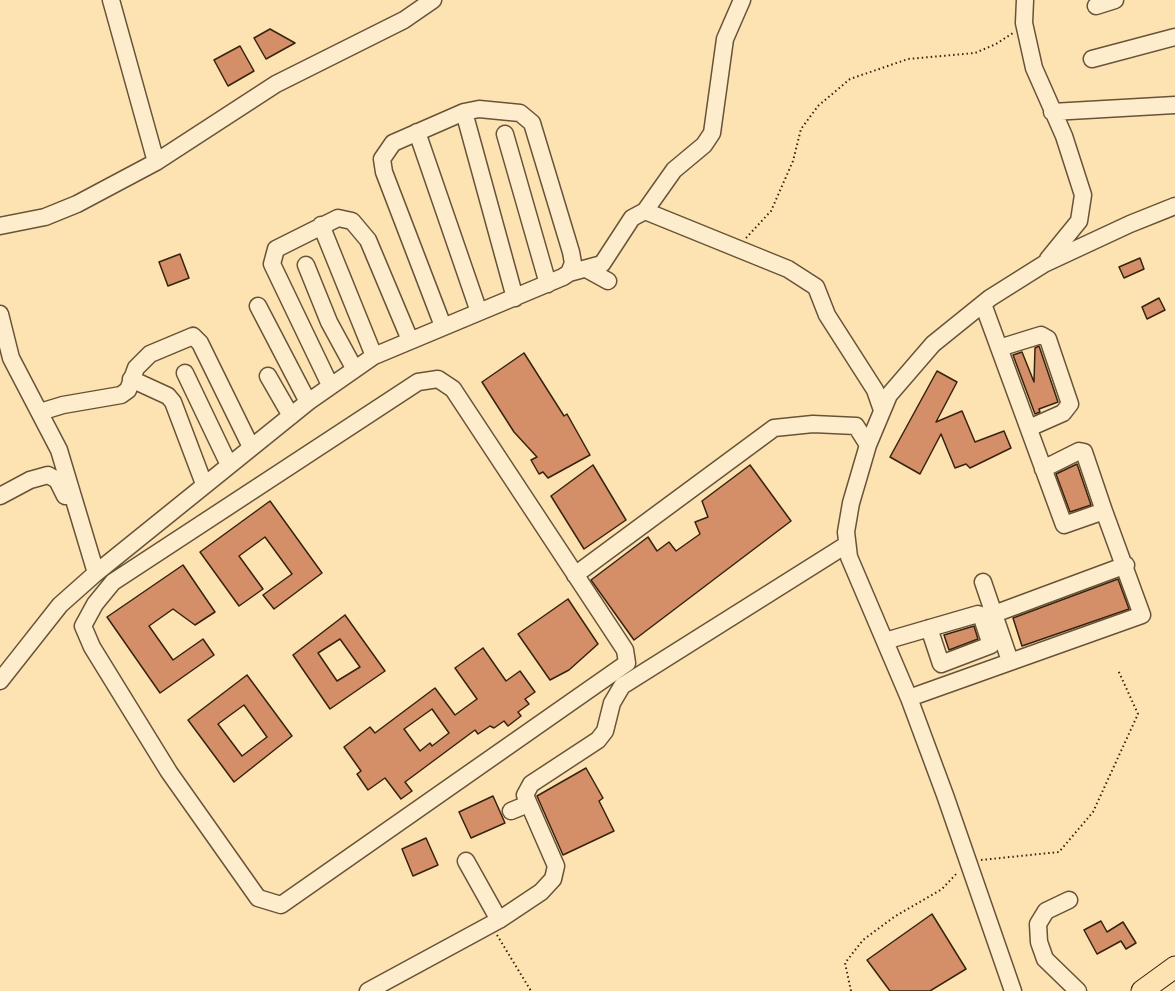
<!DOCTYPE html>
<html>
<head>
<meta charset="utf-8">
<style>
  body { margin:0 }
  canvas { display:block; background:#fde3b2 }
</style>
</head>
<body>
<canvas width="1175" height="991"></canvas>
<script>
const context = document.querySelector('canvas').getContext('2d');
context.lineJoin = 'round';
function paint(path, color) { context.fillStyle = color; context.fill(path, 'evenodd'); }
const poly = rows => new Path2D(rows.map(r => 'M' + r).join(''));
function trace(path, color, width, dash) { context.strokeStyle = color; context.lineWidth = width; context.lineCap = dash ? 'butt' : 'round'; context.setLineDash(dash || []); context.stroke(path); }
const building = poly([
  [270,29,295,43,266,59,254,38,270,29],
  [240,46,254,71,228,86,214,60,240,46],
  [180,254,189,278,168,286,159,262,180,254],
  [1140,258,1144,269,1124,278,1119,267,1140,258],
  [1159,298,1165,310,1147,319,1142,307,1159,298],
  [1039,346,1058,402,1039,409,1040,412,1035,414,1013,355,1022,352,1034,382,1035,348,1039,346],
  [524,353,564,416,567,414,590,455,548,478,543,472,539,474,531,460,537,457,514,432,482,382,524,353],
  [937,371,957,382,936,422,962,411,975,442,1004,431,1011,448,970,468,966,464,955,468,941,434,920,474,890,457,937,371],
  [1077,464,1091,505,1070,512,1056,474,1077,464],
  [593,465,626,520,584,549,551,496,593,465],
  [750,465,791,521,634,640,591,580,648,537,657,551,669,542,676,551,700,534,695,522,708,517,702,501,750,465],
  [270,501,322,573,274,609,263,595,292,574,265,537,239,556,263,589,239,606,200,552,270,501],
  [183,565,215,612,195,625,173,609,149,626,173,660,203,639,214,655,160,693,107,617,183,565],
  [1118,579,1129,609,1022,646,1013,618,1118,579],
  [568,599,598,644,569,670,550,680,518,634,568,599],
  [345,615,385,671,330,709,293,655,345,615],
  [340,639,360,667,337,681,318,653,340,639],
  [974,626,978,639,949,650,944,635,974,626],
  [483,648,506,681,520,671,535,692,525,699,529,704,518,712,521,716,508,726,504,721,494,728,490,726,478,734,475,730,405,782,412,791,401,799,385,778,368,790,357,774,361,771,344,747,370,727,375,733,435,688,455,715,477,699,455,668,483,648],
  [432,709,449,733,432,746,430,743,420,751,404,729,432,709],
  [247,675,292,736,234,782,188,720,247,675],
  [244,705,267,737,242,756,218,724,244,705],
  [586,768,603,798,599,801,614,831,563,855,537,796,586,768],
  [493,796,505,823,471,838,459,812,493,796],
  [426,838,438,865,413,876,402,849,426,838],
  [932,914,966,969,930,991,890,991,867,960,932,914],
  [1101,921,1107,932,1123,922,1136,943,1126,949,1121,941,1097,954,1084,930,1101,921]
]);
paint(building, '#d48f69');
trace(building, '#36230f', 1.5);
const minor = poly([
  [111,0,156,162],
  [1025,0,1024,23,1034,68,1064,136,1083,195,1079,221,1048,259],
  [1096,6,1115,0],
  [1092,59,1175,37],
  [464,112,515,298],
  [1052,112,1175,105],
  [417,132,479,312],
  [505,134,548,284],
  [645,211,674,170,704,145,712,133,725,39,742,0],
  [321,225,374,356,563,277,569,273,573,263,571,252,532,123,520,113,479,109,464,112,393,143,382,159,384,172,443,326],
  [0,226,45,217,77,204,156,162,276,84,404,20,433,0],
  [306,265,329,322,354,368],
  [588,270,608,281],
  [569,273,602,264,632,218,645,211,788,269,816,287,827,315,875,390,882,410],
  [258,306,308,402],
  [0,314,11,358,59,450,96,573],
  [999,348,1041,335,1048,339,1051,348,1070,404,1063,413,1029,428],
  [185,373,229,465],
  [268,376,291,416],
  [131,379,168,396,173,402,204,484],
  [438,379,453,389,625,650,627,663,281,905,258,898,169,772,92,647,83,626,95,604,113,582,418,382,438,379],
  [330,385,272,264,276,249,338,218,352,221,368,240,410,340],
  [40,412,63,405,121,395,128,390,136,368,150,354,193,336,200,343,251,447],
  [1043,469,1079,451,1084,452,1104,511],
  [0,496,30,480,48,475,57,480,65,496],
  [575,575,774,428,813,424,856,426,868,445],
  [983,582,1010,661],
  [994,614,1126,565],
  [885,641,978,614,981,615,991,645,941,664,929,628],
  [0,681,60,605,96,573,308,402,374,356],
  [909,698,1142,615,1104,511,1064,525,983,304],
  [511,811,528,804],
  [466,861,499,920],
  [1069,900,1046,911,1038,924,1039,942,1045,959,1078,991],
  [368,991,499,920,541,892,553,879,556,866,525,795,531,784,598,740,605,731,612,703,622,686,846,545],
  [1013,991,945,795,909,698,849,557,846,532,851,503,868,445,889,395,933,344,990,298,1044,264,1130,224,1175,206]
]);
const major = poly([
  [1142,991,1175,967]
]);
trace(minor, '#685338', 19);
trace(major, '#36230f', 23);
trace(poly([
  [746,238,771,211,793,161,801,129,818,106,850,79,908,59,975,53,996,44,1013,33],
  [981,860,1059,852,1093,812,1138,714,1118,670],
  [497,935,531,991],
  [851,991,845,963,863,940,894,917,942,889,958,872]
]), '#36230f', 2, [1.5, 3]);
trace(minor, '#feedcd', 16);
trace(major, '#fde3b2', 21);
</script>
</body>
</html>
